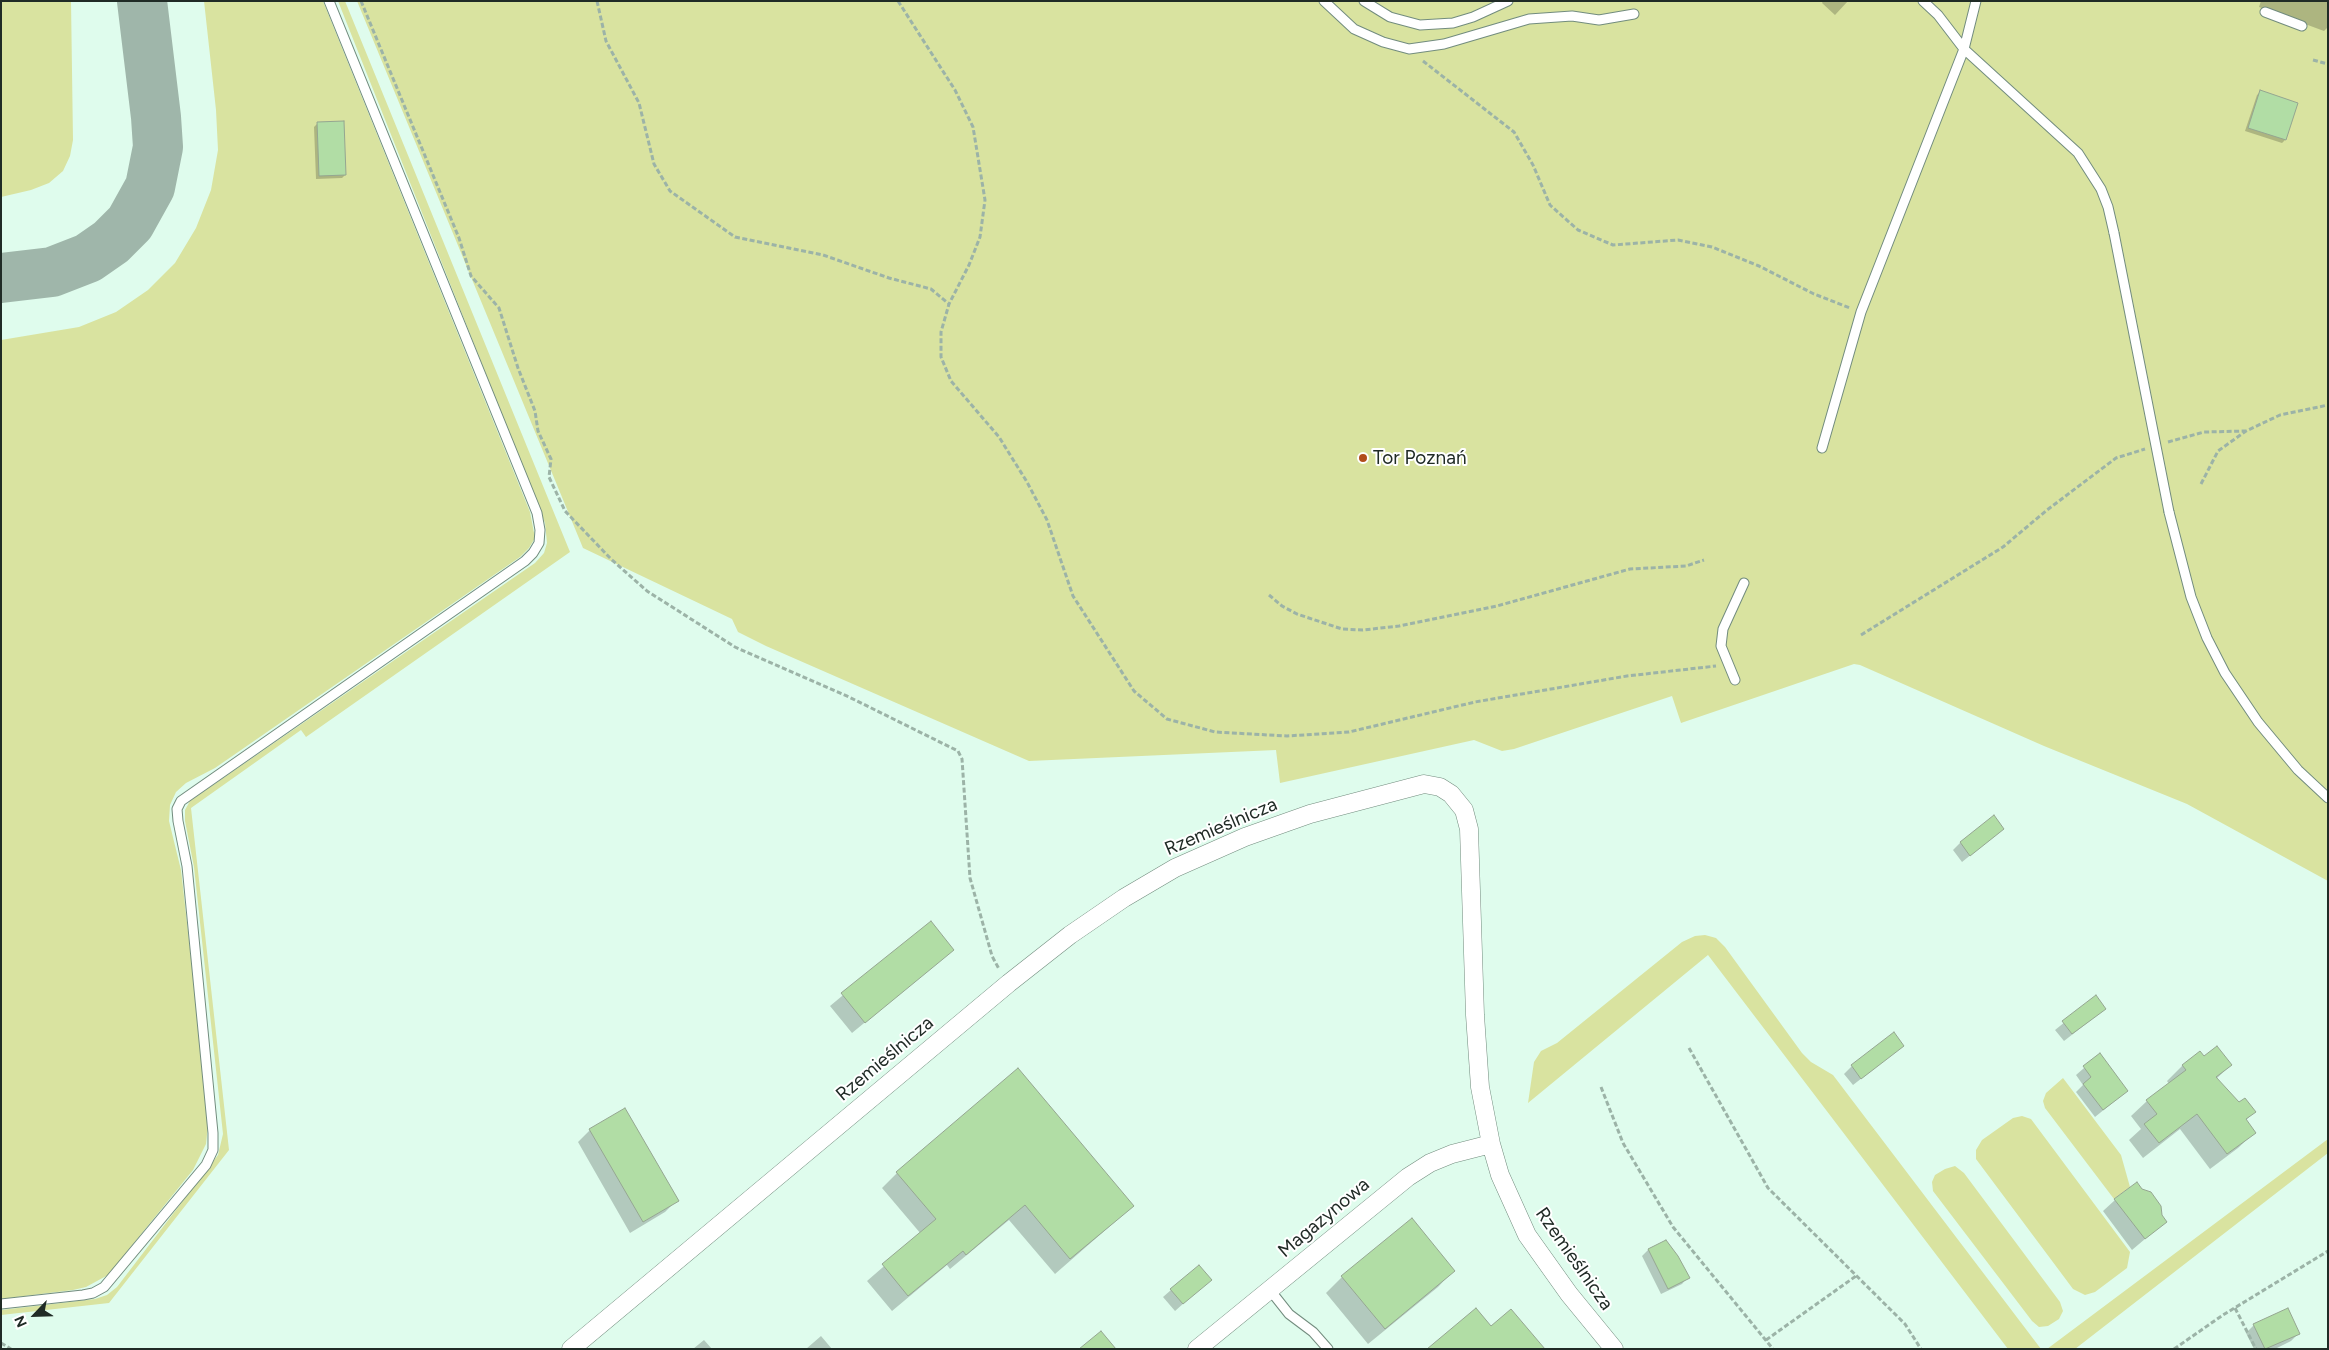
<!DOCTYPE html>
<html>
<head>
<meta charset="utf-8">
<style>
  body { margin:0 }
  #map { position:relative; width:2329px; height:1350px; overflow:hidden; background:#dffced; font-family:Figtree,sans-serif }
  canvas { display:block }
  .frame { position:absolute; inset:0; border:2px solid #202b26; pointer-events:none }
  .north { position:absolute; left:10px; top:1290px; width:50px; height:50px; -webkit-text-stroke:4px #fff; paint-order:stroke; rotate:246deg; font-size:14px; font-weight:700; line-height:20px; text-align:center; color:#202b26 }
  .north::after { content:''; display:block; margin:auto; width:18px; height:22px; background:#202b26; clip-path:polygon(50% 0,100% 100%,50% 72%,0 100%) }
</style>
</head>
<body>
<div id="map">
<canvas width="2329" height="1350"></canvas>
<div class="frame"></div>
<div class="north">N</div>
</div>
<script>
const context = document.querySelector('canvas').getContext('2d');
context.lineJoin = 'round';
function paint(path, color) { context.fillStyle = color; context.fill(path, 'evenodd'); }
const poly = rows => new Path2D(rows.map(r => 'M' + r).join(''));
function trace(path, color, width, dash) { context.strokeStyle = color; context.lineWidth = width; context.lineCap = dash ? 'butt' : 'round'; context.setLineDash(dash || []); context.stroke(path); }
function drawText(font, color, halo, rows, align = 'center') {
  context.font = font + ' Figtree,sans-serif'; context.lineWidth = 4; context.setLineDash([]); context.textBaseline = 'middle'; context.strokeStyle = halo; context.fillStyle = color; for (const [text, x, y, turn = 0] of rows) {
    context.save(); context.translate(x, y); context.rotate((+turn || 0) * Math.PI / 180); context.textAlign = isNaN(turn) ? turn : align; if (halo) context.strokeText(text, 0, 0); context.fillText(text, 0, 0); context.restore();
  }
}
paint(poly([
  [1,1,71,1,73,140,70,156,63,171,49,183,31,190,1,197],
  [204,1,323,1,530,512,535,538,529,548,520,557,215,768,186,783,176,792,170,805,169,821,181,870,209,1116,206,1144,193,1170,108,1275,86,1287,73,1290,1,1299,1,340,79,327,116,312,148,290,175,263,196,228,211,190,218,150,216,110],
  [338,1,345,1,570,552,306,737,301,730,191,808,229,1150,109,1303,1,1315,1,1310,95,1299,107,1295,117,1287,218,1155,223,1134,194,867,185,821,185,810,190,801,535,563,544,553,547,543,545,523],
  [357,1,2328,1,2328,881,2187,804,2044,746,1860,665,1854,664,1681,723,1672,696,1514,749,1502,751,1474,740,1280,783,1276,750,1029,761,766,646,738,632,732,619,583,548],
  [1705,935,1716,938,1725,947,1802,1053,1811,1062,1833,1075,2041,1349,2008,1349,1708,955,1528,1103,1534,1062,1541,1051,1557,1043,1682,942,1695,936],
  [2063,1078,2121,1155,2130,1187,2114,1199,2045,1108,2043,1101,2046,1093],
  [2022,1116,2031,1119,2130,1252,2127,1268,2095,1292,2085,1295,2073,1289,1976,1159,1976,1150,1982,1140,2013,1118],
  [2328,1139,2328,1153,2075,1349,2047,1349],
  [1955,1166,1964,1173,2060,1302,2063,1311,2059,1319,2048,1326,2039,1327,2032,1321,1933,1191,1932,1182,1935,1175,1945,1169]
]), '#d9e3a0');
paint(poly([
  [1823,1,1848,1,1835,15,1822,3],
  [2261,1,2328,1,2328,27,2324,31,2259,7],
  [2260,92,2285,140,2282,143,2245,131,2257,95],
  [318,123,345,175,342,178,316,179,314,127],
  [2003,829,1962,862,1953,850,1961,842],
  [931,922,953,950,852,1033,830,1006],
  [2096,997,2105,1009,2064,1041,2055,1030],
  [1903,1046,1853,1085,1844,1074,1852,1066],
  [2099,1055,2127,1091,2095,1117,2076,1092,2083,1085,2076,1075],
  [2204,1058,2231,1065,2216,1079,2239,1104,2254,1112,2245,1121,2254,1133,2238,1148,2210,1169,2180,1129,2143,1158,2129,1140,2141,1129,2131,1116,2147,1101,2169,1084,2167,1081,2182,1066],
  [624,1110,677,1200,665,1212,630,1233,578,1142,590,1130],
  [897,1173,1133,1206,1055,1274,1009,1220,950,1269,947,1265,892,1311,867,1281,921,1234,882,1188],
  [2115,1200,2161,1216,2165,1222,2132,1250,2103,1211],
  [1665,1241,1688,1277,1682,1284,1661,1294,1642,1256,1648,1250],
  [1453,1271,1438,1287,1368,1344,1326,1293,1342,1277],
  [1210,1280,1175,1311,1163,1297,1171,1290],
  [2254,1325,2298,1334,2291,1341,2275,1349,2254,1349,2246,1333],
  [821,1336,832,1349,806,1349],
  [704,1340,712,1349,693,1349]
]), '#0003');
trace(poly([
  [1,278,52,272,88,258,111,242,130,223,150,187,158,147,156,117,142,1]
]), '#9fb6aa', 50);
const building = poly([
  [2260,90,2298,103,2286,140,2248,128,2260,90],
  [344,121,346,175,319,176,317,122,344,121],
  [1994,815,2004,829,1970,856,1960,842,1994,815],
  [931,921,954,950,865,1023,841,993,931,921],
  [2096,995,2106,1009,2072,1034,2062,1021,2096,995],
  [1894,1032,1904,1046,1861,1079,1851,1065,1894,1032],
  [2217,1046,2232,1065,2216,1077,2239,1102,2245,1098,2256,1112,2246,1119,2256,1133,2227,1154,2197,1114,2159,1143,2144,1124,2157,1114,2146,1100,2186,1070,2182,1065,2200,1051,2204,1056,2217,1046],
  [2100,1053,2128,1091,2103,1110,2083,1084,2091,1077,2083,1066,2100,1053],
  [1018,1068,1134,1206,1070,1259,1025,1205,966,1255,963,1251,908,1296,882,1264,936,1219,896,1172,1018,1068],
  [625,1108,679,1201,643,1222,589,1129,625,1108],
  [2137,1182,2142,1189,2151,1192,2161,1206,2162,1215,2167,1222,2145,1239,2114,1199,2137,1182],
  [1412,1218,1455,1271,1385,1329,1341,1276,1412,1218],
  [1666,1240,1678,1256,1690,1278,1668,1289,1648,1249,1666,1240],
  [1199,1265,1212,1280,1183,1304,1170,1289,1199,1265],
  [1476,1308,1491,1326,1511,1309,1545,1349,1427,1349,1476,1308],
  [2288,1308,2300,1334,2265,1349,2253,1324,2288,1308],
  [1101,1331,1116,1349,1079,1349,1101,1331]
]);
paint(building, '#b1dda5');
trace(building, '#95a691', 1);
const service = poly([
  [1324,1,1354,29,1383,42,1409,49,1444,44,1529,19,1572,16,1599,20,1634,14],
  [1364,1,1390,17,1420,25,1453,23,1473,17,1508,1],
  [1923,1,1938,15,1964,49,2078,153,2101,189,2108,207,2114,233],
  [2265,12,2302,26],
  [1822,448,1861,312,1964,49,1976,1],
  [2169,512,2191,597,2207,638,2225,673,2258,722,2298,770,2328,798],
  [1735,680,1721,646,1723,629,1744,583],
  [1270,1290,1289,1314,1313,1332,1328,1349],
  [1,1304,83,1295,93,1293,104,1287,206,1165,213,1150,213,1133,187,866,178,821,177,809,181,801,525,561,533,553,539,543,540,530,537,513,329,1]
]);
const minor = poly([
  [571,1349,1009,983,1070,935,1124,898,1175,868,1245,837,1310,814,1424,784,1440,787,1451,794,1464,810,1469,829,1475,1015,1480,1087,1491,1144,1500,1175,1527,1235,1569,1294,1614,1349],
  [1197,1349,1408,1177,1430,1163,1452,1154,1491,1144]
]);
trace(service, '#728c7e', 11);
trace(minor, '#728c7e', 19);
trace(poly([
  [361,1,459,238,471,276,499,308,518,368,535,411,538,431,551,459,549,477,565,511,611,559,647,591,735,647,849,697,958,751,962,759,970,878,992,956,999,969],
  [597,1,606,41,639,103,654,164,670,191,735,237,823,255,889,278,931,289,949,304],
  [898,1,955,90,973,127,985,200,980,237,969,265,949,304,941,332,941,357,951,381,999,437,1027,482,1047,520,1073,596,1134,691,1167,719,1215,732,1287,736,1349,732,1475,702,1627,676,1716,666],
  [2313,60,2328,64],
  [1423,61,1514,132,1533,165,1550,205,1578,230,1613,245,1678,240,1712,247,1759,266,1814,294,1850,308],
  [2168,442,2204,432,2246,431],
  [2201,484,2218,451,2246,431,2280,415,2328,405],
  [1269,595,1282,606,1297,614,1342,629,1363,630,1399,626,1497,606,1630,569,1686,566,1704,560],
  [1861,635,2003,547,2047,510,2116,458,2145,449],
  [1689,1048,1768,1188,1905,1324,1921,1349],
  [1601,1087,1623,1143,1673,1227,1773,1349],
  [2235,1308,2256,1349],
  [1766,1340,1856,1276],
  [1,1343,11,1349],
  [2174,1349,2223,1315,2328,1251]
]), '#9cb3a7', 3, [5, 2.5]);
trace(service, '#fff', 9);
trace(minor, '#fff', 18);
const serviceBridge = poly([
  [2114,233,2169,512]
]);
trace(serviceBridge, '#728c7e', 11, []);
trace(serviceBridge, '#fff', 9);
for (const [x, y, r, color] of [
  [1363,458,5,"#b04c1b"]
]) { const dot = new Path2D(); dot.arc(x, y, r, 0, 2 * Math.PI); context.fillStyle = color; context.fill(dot); trace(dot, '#fff', 2); }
drawText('19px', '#202b26', '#fff', [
  ["Tor Poznań",1373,458]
], 'left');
drawText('19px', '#202b26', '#fff', [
  ["Rzemieślnicza",1221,827,-23],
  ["Rzemieślnicza",885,1059,-40],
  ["Magazynowa",1324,1218,-40],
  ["Rzemieślnicza",1574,1259,55]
]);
</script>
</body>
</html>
